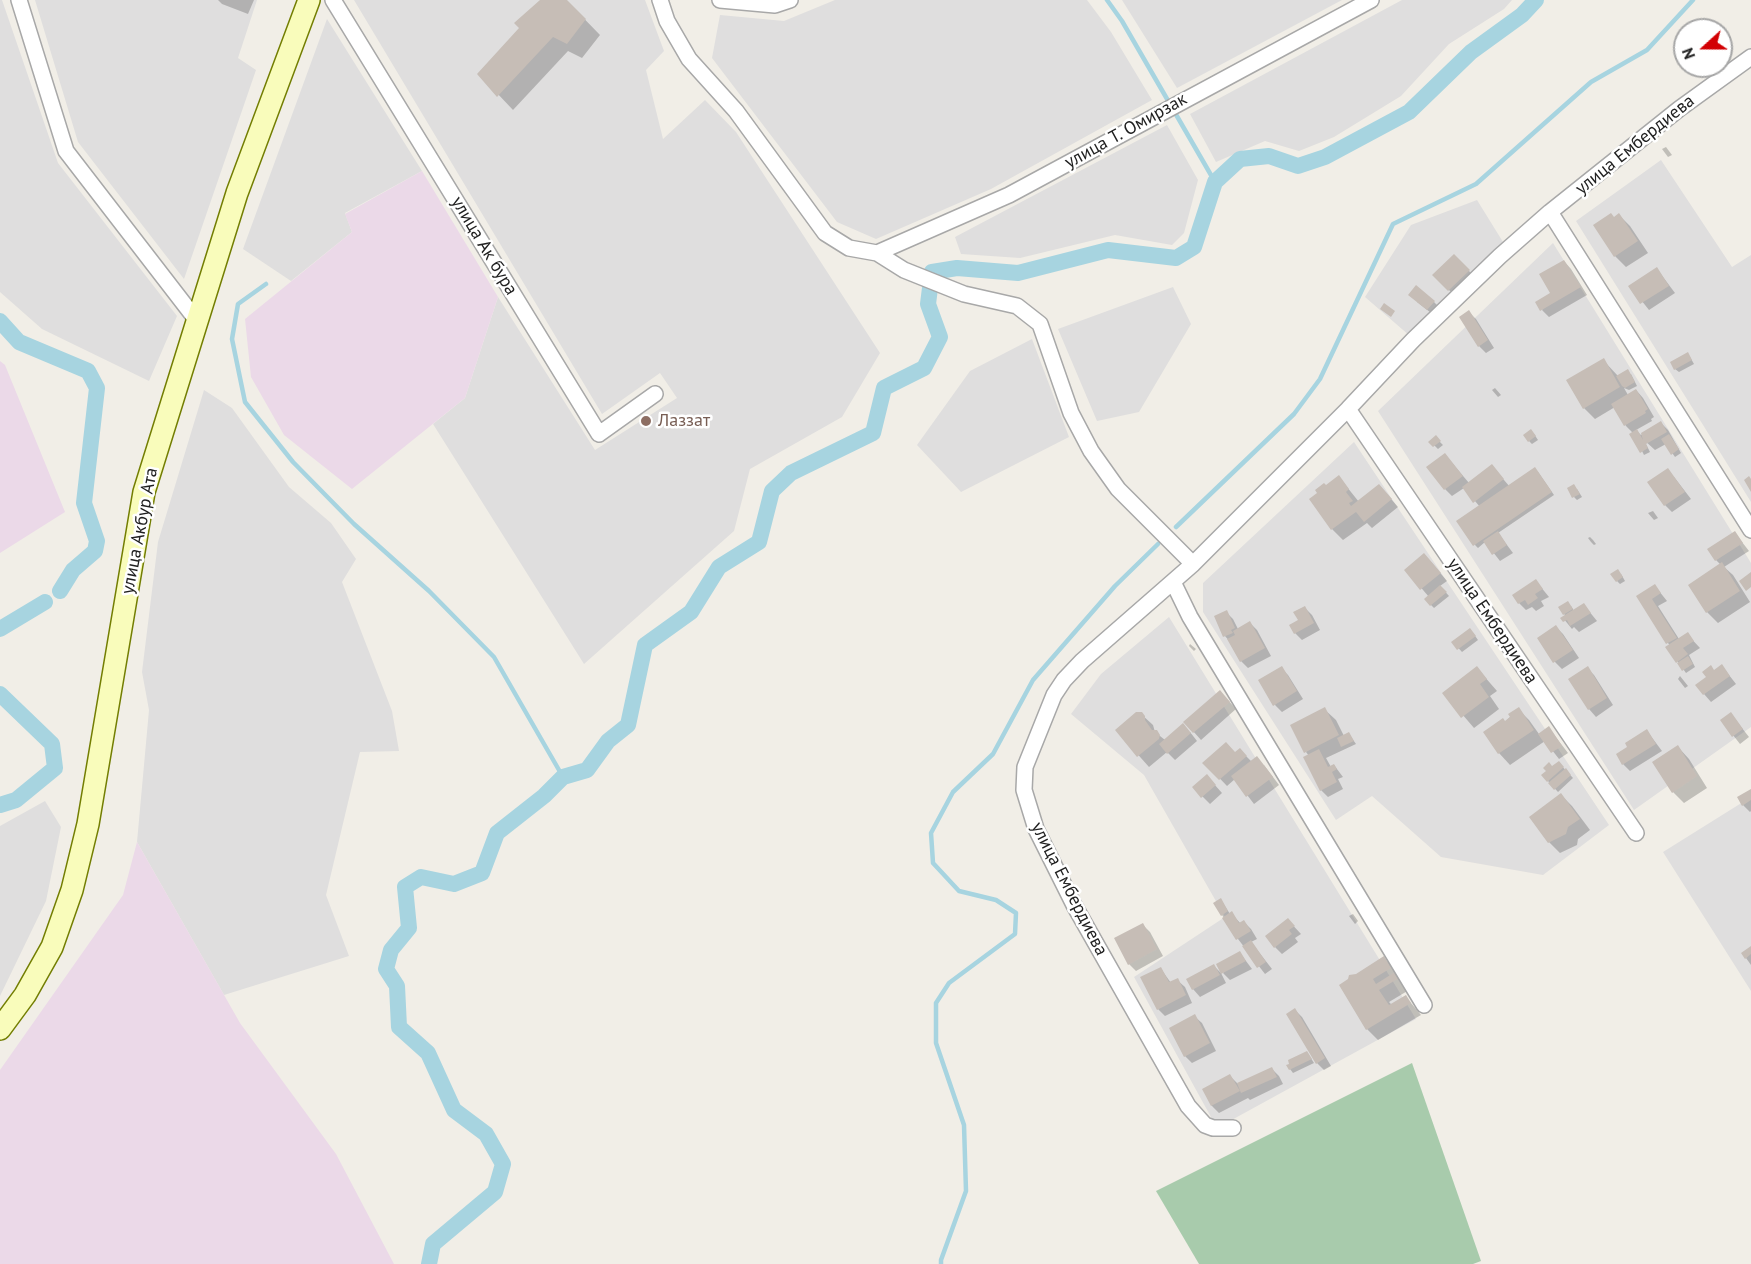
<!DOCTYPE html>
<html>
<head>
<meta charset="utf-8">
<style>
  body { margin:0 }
  #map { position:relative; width:1751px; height:1264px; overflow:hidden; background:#f1eee7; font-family:"PT Sans",sans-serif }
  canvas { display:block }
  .north { position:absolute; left:1673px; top:18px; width:60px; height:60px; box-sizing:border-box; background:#fff; border:2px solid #a6a6a6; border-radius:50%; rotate:249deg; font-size:16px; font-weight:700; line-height:24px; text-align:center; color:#212121 }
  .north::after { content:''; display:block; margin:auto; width:21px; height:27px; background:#d20003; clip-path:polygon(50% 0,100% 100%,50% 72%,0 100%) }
</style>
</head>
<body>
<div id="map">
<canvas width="1751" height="1264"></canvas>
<div class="north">N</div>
</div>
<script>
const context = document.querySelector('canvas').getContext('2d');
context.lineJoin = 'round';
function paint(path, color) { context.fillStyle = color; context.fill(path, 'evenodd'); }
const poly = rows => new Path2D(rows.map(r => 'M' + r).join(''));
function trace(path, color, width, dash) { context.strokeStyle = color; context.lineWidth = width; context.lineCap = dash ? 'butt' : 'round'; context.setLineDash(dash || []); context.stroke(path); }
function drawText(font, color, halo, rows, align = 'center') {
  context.font = font + ' "PT Sans",sans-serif'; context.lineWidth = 5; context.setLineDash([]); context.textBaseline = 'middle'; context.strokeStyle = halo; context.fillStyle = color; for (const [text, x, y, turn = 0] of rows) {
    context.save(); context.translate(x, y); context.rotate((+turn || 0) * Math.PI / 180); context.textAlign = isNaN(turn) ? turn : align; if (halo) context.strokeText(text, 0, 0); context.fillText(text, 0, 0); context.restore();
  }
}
paint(poly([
  [0,0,2,0,58,163,177,316,149,381,42,329,0,292],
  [35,0,257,0,238,58,256,70,184,279,78,142],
  [354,0,645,0,664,51,646,70,663,139,705,100,736,132,880,353,842,417,750,469,734,531,584,664,433,424,465,398,498,297,595,450,677,398,660,373,602,414],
  [835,0,1087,0,1111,32,1152,100,991,189,876,239,837,222,712,58,720,15,784,21],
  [1122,0,1342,0,1177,88],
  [1402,0,1512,0,1504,9,1449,44,1401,96,1334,137,1299,151,1265,141,1216,162,1190,114],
  [327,19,422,171,345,213,352,232,291,281,243,249],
  [1167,125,1198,180,1184,233,1172,245,1115,235,1020,258,961,254,955,237],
  [1661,160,1732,267,1751,255,1751,502,1576,221],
  [1477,200,1503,242,1410,336,1365,297,1411,225],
  [1553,243,1751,563,1751,727,1634,810,1378,411],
  [1173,287,1191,324,1139,412,1097,421,1058,329],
  [1032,339,1069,437,961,492,917,445,970,371],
  [204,390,232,408,289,487,331,523,356,559,342,582,392,711,399,751,360,752,326,895,349,956,224,995,137,842,149,710,142,672,158,542],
  [1354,442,1609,825,1543,875,1441,857,1372,796,1336,820,1203,612,1203,583],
  [1169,617,1416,1019,1217,1128,1134,977,1225,917,1144,775,1071,714,1101,674],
  [1751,797,1751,991,1663,852],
  [45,801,61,827,46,901,0,996,0,826]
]), '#dfdede');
paint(poly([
  [422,171,498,297,465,398,352,489,284,435,251,377,245,319,352,232,345,214],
  [0,361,5,365,65,512,0,553],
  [137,842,240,1023,336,1154,394,1264,0,1264,0,1070,123,895]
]), '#ebd9e8');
paint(poly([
  [1412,1063,1481,1261,1473,1264,1199,1264,1156,1191]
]), '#a8cbac');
paint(poly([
  [218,0,254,0,248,14,222,4],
  [543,0,566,0,600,35,582,58,568,51,513,110,479,74,521,28],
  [1666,147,1672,155,1668,157,1662,149],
  [1619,215,1630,226,1648,253,1626,267,1615,256,1615,218],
  [1454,256,1476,278,1456,297,1434,275],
  [1564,261,1571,269,1587,295,1549,317,1542,310,1552,293],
  [1657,269,1675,293,1649,310,1630,286],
  [1417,302,1434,302,1441,309,1435,316],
  [1469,312,1476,319,1494,348,1486,353,1479,346],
  [1690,357,1694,364,1679,372,1675,369],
  [1603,360,1618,376,1631,374,1637,386,1629,390,1624,388,1628,395,1636,390,1643,398,1654,417,1651,419,1652,421,1636,430,1641,435,1661,423,1668,430,1681,453,1675,457,1666,444,1655,450,1644,440,1650,452,1644,455,1633,433,1626,426,1615,407,1595,419,1584,408],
  [1495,388,1501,395,1498,397,1492,390],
  [1534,434,1538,440,1532,444,1529,441],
  [1436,438,1443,445,1438,449,1431,442],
  [1453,464,1469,483,1492,466,1510,487,1538,472,1554,495,1498,533,1513,553,1500,561,1485,542,1478,548,1475,545,1480,507,1464,488,1452,496,1445,489],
  [1339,477,1359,502,1386,493,1398,507,1372,528,1367,523,1343,540,1332,529,1326,487],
  [1674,477,1691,499,1672,512,1665,505],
  [1577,489,1582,497,1577,500,1574,497],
  [1653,511,1658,518,1654,520,1648,513],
  [1735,533,1749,551,1724,567,1733,575,1750,602,1718,623,1707,612,1721,565,1716,560],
  [1590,537,1593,540,1596,544,1594,545,1591,542,1588,538],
  [1431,562,1447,581,1440,586,1449,596,1434,608,1426,600,1429,597,1406,570],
  [1621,574,1625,581,1620,584,1617,581],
  [1536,581,1549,597,1541,601,1544,606,1536,611,1532,607,1526,610,1519,603],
  [1655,586,1667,601,1658,606,1679,639,1687,634,1700,648,1689,655,1695,667,1686,673,1668,648,1670,646,1638,596],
  [1584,605,1597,621,1579,632,1574,627,1572,629,1563,618,1566,616,1564,614,1571,606,1574,611],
  [1305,608,1312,615,1320,630,1302,640,1295,633],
  [1226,612,1233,619,1238,629,1250,623,1257,630,1271,656,1248,668,1241,661,1231,643,1225,636],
  [1556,627,1563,634,1579,658,1562,669,1555,662,1539,638],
  [1473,633,1478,640,1462,652,1453,642],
  [1190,644,1196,649,1194,651,1189,646],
  [1722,666,1736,684,1711,702,1704,694,1715,671],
  [1281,668,1288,675,1303,699,1282,712,1275,705],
  [1477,668,1497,691,1490,696,1499,709,1474,728,1444,693],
  [1587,668,1594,675,1613,705,1596,717,1589,709],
  [1680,676,1688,686,1685,688,1678,679],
  [1227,699,1236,709,1201,740,1185,722],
  [1324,709,1336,720,1344,736,1349,734,1356,744,1326,758,1331,767,1334,765,1343,777,1338,779,1343,789,1328,797,1321,790,1309,756,1306,752],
  [1518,709,1529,720,1539,734,1549,728,1568,753,1559,759,1545,741,1510,765,1499,753,1485,733,1505,722],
  [1141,714,1153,725,1155,732,1165,740,1190,732,1197,741,1175,760,1167,752,1149,767,1117,731],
  [1731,714,1749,737,1740,744,1722,721],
  [1647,731,1662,751,1630,771,1623,764,1629,748],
  [1678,747,1689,759,1707,788,1684,803,1673,792],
  [1240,750,1252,762,1264,765,1279,785,1254,804,1235,779,1227,786,1205,763,1235,754],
  [1559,763,1573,778,1558,792,1548,781,1553,768],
  [1214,784,1222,793,1210,804,1202,796],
  [1751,791,1751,811,1750,812,1743,805],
  [1561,795,1572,806,1590,830,1578,839,1577,845,1560,853,1549,842],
  [1223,903,1230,914,1231,913,1241,924,1244,922,1251,929,1257,939,1251,942,1272,969,1265,974,1238,939,1222,915],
  [1353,914,1358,921,1355,924,1349,916],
  [1288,920,1301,934,1295,938,1298,942,1282,954,1275,947],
  [1143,925,1150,932,1163,956,1136,971,1129,964],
  [1751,947,1751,965,1746,958],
  [1240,953,1252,969,1230,980,1223,973],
  [1384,958,1395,969,1409,990,1389,1002,1392,1005,1406,997,1421,1015,1378,1040,1367,1029,1356,975],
  [1214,966,1221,973,1226,983,1200,997,1193,989],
  [1161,969,1171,983,1177,980,1185,987,1192,1003,1165,1016,1158,1009],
  [1295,1010,1302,1017,1331,1066,1324,1070,1317,1063],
  [1194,1016,1202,1023,1216,1051,1192,1063,1185,1056],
  [1307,1052,1314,1063,1293,1073,1290,1069],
  [1272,1069,1279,1076,1283,1084,1250,1100,1248,1098,1219,1113,1212,1106,1204,1089,1230,1076,1238,1084]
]), '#0003');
trace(poly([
  [1107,0,1122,21,1215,182],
  [266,284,238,304,232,339,245,402,293,462,354,524,429,591,494,657,563,777],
  [1176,527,1294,414,1320,379,1393,224,1476,184,1591,82,1647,50,1693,0],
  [941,1264,941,1260,966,1191,964,1125,936,1043,936,1003,949,983,1015,934,1016,913,996,900,959,891,933,863,931,833,953,792,993,754,1033,680,1115,586,1158,544]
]), '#a7d4e0', 4.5);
trace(poly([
  [0,321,19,342,88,371,97,388,84,503,97,541,95,551,73,570,60,591],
  [0,629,45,602],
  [0,694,52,744,55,768,16,800,0,805],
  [429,1264,433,1244,495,1192,503,1164,486,1134,454,1110,428,1053,399,1027,397,986,386,969,391,950,409,928,405,887,421,877,454,884,482,873,497,833,544,796,563,777,587,770,608,741,628,725,645,645,691,612,719,567,759,542,772,491,791,473,873,433,884,388,924,368,940,337,928,304,932,272,957,268,1018,273,1108,250,1176,258,1194,247,1215,182,1240,159,1269,156,1298,166,1325,157,1409,112,1471,52,1522,15,1536,0]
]), '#a7d4e0', 16);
paint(poly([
  [540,0,567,0,586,19,567,44,553,37,497,97,477,74,519,28,514,23],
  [1611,213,1614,217,1619,213,1638,241,1614,257,1593,225],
  [1454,254,1470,270,1448,291,1432,275],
  [1564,260,1581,287,1540,311,1535,302,1550,293,1539,274],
  [1657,267,1669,286,1640,304,1628,286],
  [1416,285,1435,301,1427,310,1408,295],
  [1384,303,1395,311,1391,317,1380,309],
  [1469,310,1488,340,1478,347,1459,317],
  [1688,352,1692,360,1674,370,1670,362],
  [1604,358,1620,387,1583,409,1566,380],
  [1628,369,1635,382,1625,388,1622,386,1616,376],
  [1636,389,1648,409,1645,411,1646,413,1624,426,1611,404],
  [1661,421,1667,432,1646,444,1648,448,1640,453,1629,434,1637,429,1643,440,1641,433],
  [1531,429,1536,436,1528,442,1523,435],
  [1669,434,1679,449,1671,455,1661,439],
  [1436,435,1441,441,1433,447,1428,442],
  [1445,453,1463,476,1444,490,1426,467],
  [1492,464,1504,479,1473,503,1462,487],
  [1535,467,1552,492,1473,546,1456,521],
  [1668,468,1685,492,1664,506,1647,482],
  [1339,475,1349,489,1346,492,1353,501,1349,503,1351,506,1379,484,1392,499,1364,522,1356,512,1331,530,1309,499,1317,493,1315,490,1324,483,1326,485],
  [1749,476,1751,479,1751,492,1744,480],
  [1574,484,1580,494,1572,498,1567,488],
  [1498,531,1507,545,1492,555,1483,541],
  [1735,531,1743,543,1715,561,1707,549],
  [1424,553,1441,573,1420,590,1404,570],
  [1722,562,1740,591,1706,613,1688,585],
  [1618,569,1623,577,1616,582,1610,574],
  [1751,572,1751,587,1746,591,1739,581],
  [1536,579,1543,589,1535,594,1538,598,1528,605,1525,600,1518,604,1512,595],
  [1655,584,1661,593,1652,599,1677,638,1666,644,1636,596],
  [1440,585,1447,592,1430,606,1424,599],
  [1568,601,1573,609,1563,615,1558,607],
  [1584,603,1591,613,1570,626,1567,620,1563,622,1560,618],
  [1305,606,1314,623,1294,634,1289,625,1298,620,1293,612],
  [1227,610,1235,628,1231,630,1233,633,1223,637,1214,616],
  [1250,621,1265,648,1240,662,1227,639,1235,635,1233,631],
  [1556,625,1573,650,1553,663,1537,638],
  [1470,628,1476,636,1457,650,1451,642],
  [1688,632,1694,641,1683,648,1688,654,1676,663,1665,647],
  [1688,656,1693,664,1682,671,1677,663],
  [1722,664,1730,676,1703,695,1695,685,1706,677,1702,672,1711,665,1714,670],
  [1282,666,1297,691,1273,706,1258,680],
  [1477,666,1487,679,1480,684,1489,697,1461,718,1442,693],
  [1588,666,1607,698,1588,710,1568,679],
  [1220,690,1230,702,1193,733,1183,722],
  [1325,707,1339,735,1304,753,1290,725],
  [1519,707,1534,730,1498,754,1483,732,1503,718,1505,721,1510,717,1508,714],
  [1136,712,1142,712,1145,716,1145,720,1152,730,1157,730,1160,735,1159,739,1137,757,1115,730],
  [1731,712,1743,729,1732,737,1720,720],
  [1183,723,1191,733,1167,754,1159,744],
  [1549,726,1562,746,1551,753,1538,734],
  [1647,729,1656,744,1622,765,1616,754,1627,747,1625,743],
  [1349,732,1354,741,1341,747,1337,738],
  [1226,742,1235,752,1240,748,1247,756,1219,780,1202,763],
  [1678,745,1697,776,1672,793,1652,762],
  [1319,749,1328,767,1334,764,1337,769,1332,772,1337,782,1320,791,1303,757],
  [1257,756,1273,777,1246,797,1231,776],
  [1559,761,1564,767,1547,782,1541,775,1546,771,1543,768,1549,762,1552,766],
  [1566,768,1571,775,1554,790,1548,783],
  [1207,774,1216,785,1201,798,1192,787],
  [1751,789,1751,800,1742,806,1737,797],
  [1561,793,1580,819,1568,827,1566,834,1548,843,1529,817],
  [1221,898,1228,911,1221,916,1213,903],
  [1232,911,1239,923,1244,920,1251,931,1236,940,1222,918],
  [1288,918,1295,926,1289,930,1292,934,1274,948,1265,936],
  [1143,923,1157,949,1128,965,1114,938],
  [1251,940,1266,962,1257,968,1242,946],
  [1751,946,1751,954,1745,959,1741,953],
  [1240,951,1246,961,1221,974,1216,964],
  [1384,956,1391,968,1373,979,1376,984,1395,972,1399,978,1379,990,1389,1005,1406,995,1411,1003,1366,1030,1339,985,1348,979,1349,975,1356,974],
  [1214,964,1220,975,1192,990,1186,979],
  [1161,967,1169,982,1178,978,1186,995,1157,1010,1140,977],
  [1295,1008,1325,1058,1316,1064,1286,1014],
  [1195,1014,1210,1043,1184,1057,1169,1028],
  [1307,1051,1312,1059,1289,1070,1286,1065,1289,1064,1288,1060],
  [1272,1067,1277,1077,1241,1093,1237,1083],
  [1230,1074,1240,1091,1211,1106,1202,1089]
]), '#c6bdb6');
const street = poly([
  [19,0,66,151,198,322],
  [333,0,599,434,655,394],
  [660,0,667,21,689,59,736,111,825,233,849,248,877,253,904,270,964,294,1017,306,1040,324,1071,413,1091,451,1118,489,1193,564],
  [720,0,775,5,790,0],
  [1550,212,1751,530],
  [877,253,1009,195,1371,0],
  [1348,409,1636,833],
  [1173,582,1190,617,1424,1005],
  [1233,1128,1213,1128,1205,1125,1188,1106,1074,905,1036,829,1024,790,1025,767,1054,695,1064,680,1082,661,1193,564,1348,409,1413,340,1500,256,1550,212,1679,109,1751,57]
]);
const secondary = poly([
  [0,1029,25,995,52,947,72,890,88,824,144,492,237,193,309,0]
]);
trace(street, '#a8a8a8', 18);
trace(secondary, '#737e02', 24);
trace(street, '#fff', 15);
trace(secondary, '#f9fcbb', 21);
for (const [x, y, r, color] of [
  [646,421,6,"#8d6e63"]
]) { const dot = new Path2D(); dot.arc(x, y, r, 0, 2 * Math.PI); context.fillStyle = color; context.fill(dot); trace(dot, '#fff', 2); }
drawText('18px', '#212121', '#fff', [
  ["улица Т. Омирзак",1126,131,-29],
  ["улица Ембердиева",1635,145,-39],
  ["улица Ак бура",484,246,59],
  ["улица Акбур Ата",140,531,-79],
  ["улица Ембердиева",1492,621,56],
  ["улица Ембердиева",1069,889,63]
]);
drawText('18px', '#785e54', '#fff', [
  ["Лаззат",658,421]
], 'left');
</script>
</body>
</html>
